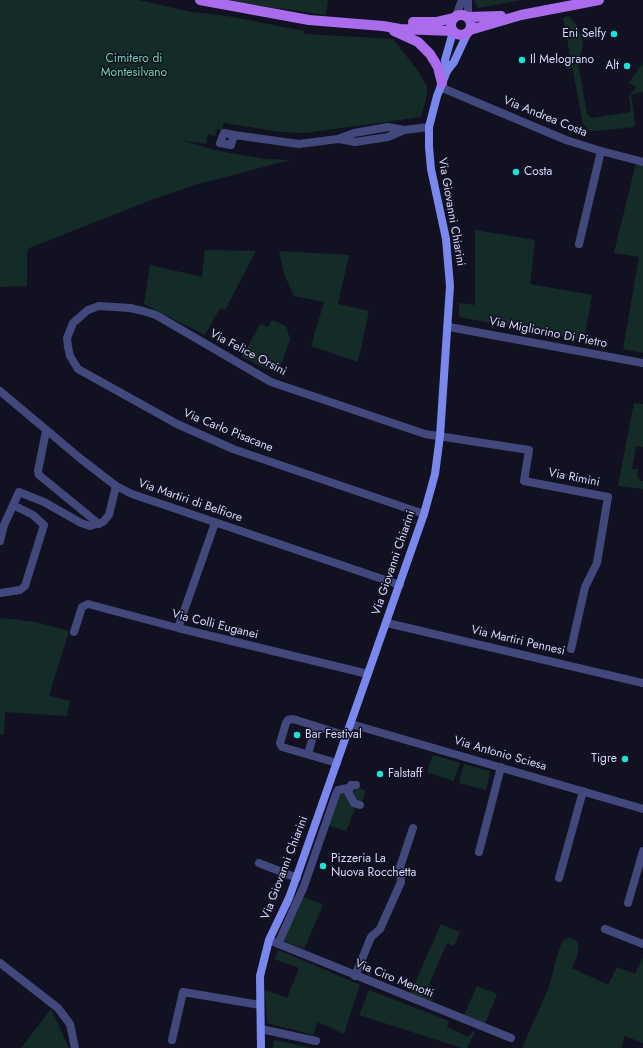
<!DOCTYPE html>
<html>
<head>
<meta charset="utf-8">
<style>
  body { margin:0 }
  canvas { display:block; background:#112 }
</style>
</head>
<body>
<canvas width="643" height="1048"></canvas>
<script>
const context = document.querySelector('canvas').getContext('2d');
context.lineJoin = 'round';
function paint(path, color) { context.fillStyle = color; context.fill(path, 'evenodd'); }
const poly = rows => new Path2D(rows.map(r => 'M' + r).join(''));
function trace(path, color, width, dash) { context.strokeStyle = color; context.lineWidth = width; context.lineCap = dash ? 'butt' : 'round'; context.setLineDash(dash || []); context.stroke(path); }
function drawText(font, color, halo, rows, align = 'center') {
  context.font = font + ' Jost,sans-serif'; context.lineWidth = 3; context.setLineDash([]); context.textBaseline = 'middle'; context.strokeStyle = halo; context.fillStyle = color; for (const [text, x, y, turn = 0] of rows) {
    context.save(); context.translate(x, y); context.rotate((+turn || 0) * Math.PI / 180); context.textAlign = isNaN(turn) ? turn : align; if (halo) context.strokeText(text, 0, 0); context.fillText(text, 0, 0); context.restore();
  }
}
paint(poly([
  [0,0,138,0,192,12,234,17,304,31,304,34,393,39,418,71,427,87,427,95,421,117,305,133,282,132,224,123,222,130,217,129,215,136,208,134,206,144,181,140,214,150,241,155,266,159,290,160,195,185,154,199,29,248,27,254,27,286,0,287],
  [220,0,328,0,326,15],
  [474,0,522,0,478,8],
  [568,16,576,24,582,37,583,45,578,63,587,114,592,118,631,112,629,97,636,87,629,83,643,63,643,92,631,95,635,125,634,127,594,131,589,130,583,124,563,18],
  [636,163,643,165,643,353,623,349,639,257,614,253],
  [475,230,535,240,530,284,592,295,584,340,459,317,459,303,475,305],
  [205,250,256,251,225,310,220,308,205,335,144,304,150,265,202,277],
  [279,251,349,255,338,304,369,311,358,362,311,346,324,302,294,296,284,274],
  [272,320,286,326,290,339,278,374,242,357,260,324,268,327],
  [634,403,643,404,643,447,636,446,632,469,638,469,637,475,641,481,643,481,643,489,618,486],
  [4,618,35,622,69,631,49,696,70,701,67,716,5,712,4,734,0,735,0,619],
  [433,755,460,763,454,781,427,772],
  [464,764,490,771,486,790,459,783],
  [352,785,366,791,361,803,356,806,346,831,328,825,339,791],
  [302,896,323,905,304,949,285,941,283,938],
  [441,924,460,932,454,946,447,943,427,989,435,993,430,1003,410,994],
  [566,938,571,938,578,942,578,953,572,968,608,985,617,967,635,974,643,957,643,1043,625,1036,621,1048,522,1048,549,987,558,953,562,942],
  [279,950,360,985,344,1034,318,1022,313,1035,267,1023,265,990,287,998,299,968,274,959],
  [477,986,497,994,485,1024,464,1015],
  [369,990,449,1021,447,1027,468,1037,473,1031,475,1032,467,1048,462,1048,359,1015],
  [51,1009,69,1048,21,1048],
  [274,1040,312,1048,273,1048]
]), '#152b27');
trace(poly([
  [456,16,462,0],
  [468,17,468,0],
  [440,87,566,140,601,151,643,162],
  [234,135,231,145,220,143,224,133,234,135,299,144,338,139,354,133,388,127,404,130],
  [339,139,355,142,388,137,404,130,429,127],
  [579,244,601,151],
  [449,327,643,363],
  [0,391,81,459,116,486,132,494,400,585],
  [46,431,38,471,39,475,99,524],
  [424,514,233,449,177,424,78,369,70,356,68,347,67,338,73,323,88,310,99,306,130,308,143,311,156,315,271,382,425,434,529,450,524,481,608,497,597,563,585,587,571,649],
  [0,541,4,525,19,492,44,502,81,523,90,526,103,522,109,515,116,486],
  [0,593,20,590,25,586,44,525,33,515,13,505],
  [387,623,643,683],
  [178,628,215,523],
  [74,632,82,607,88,604,178,628,368,674],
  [351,724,643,809],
  [308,754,316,726],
  [337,763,282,747,280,743,286,723,288,720,293,719,347,736],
  [356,785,351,785,348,792,354,803,360,805],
  [479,852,501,767],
  [259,863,297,878],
  [559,878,583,791],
  [628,903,643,851],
  [605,929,643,944],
  [269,940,511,1038],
  [278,944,304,886,336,794,338,790,348,788],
  [0,963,58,1008,70,1024,75,1048],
  [355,976,371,937,380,929,401,882,400,867,413,828],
  [261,1029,316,1041],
  [172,1040,183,992,260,1005]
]), '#42487b', 8);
trace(poly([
  [447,71,445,60,453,32],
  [261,1048,260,976,269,940,289,898,298,873,424,514,435,474,440,436,450,286,446,239,431,169,429,147,429,127,437,96,447,71,454,62,468,32]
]), '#7a88ee', 8);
trace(poly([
  [200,0,309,20,383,26,400,29,453,31],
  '451 25a10 10 0 1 1 20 0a10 10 0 1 1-20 0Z',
  [468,17,501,16],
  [413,22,436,22,453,18],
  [470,30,521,15,599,0],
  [394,31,418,42,430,54,438,67,442,83]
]), '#aa6cec', 10);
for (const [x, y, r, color] of [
  [614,34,4,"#1de0d7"],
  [522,60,4,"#1de0d7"],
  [627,66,4,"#1de0d7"],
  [516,172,4,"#1de0d7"],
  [297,735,4,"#1de0d7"],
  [625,759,4,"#1de0d7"],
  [380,774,4,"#1de0d7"],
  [323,866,4,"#1de0d7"]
]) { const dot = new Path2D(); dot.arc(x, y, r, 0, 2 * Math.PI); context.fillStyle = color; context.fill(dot); trace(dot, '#112', 1.5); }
drawText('12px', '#d7d8fa', '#112', [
  ["Eni Selfy",606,34,"right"],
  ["Il Melograno",530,60],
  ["Alt",619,66,"right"],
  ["Costa",524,172],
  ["Bar Festival",305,735],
  ["Tigre",617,759,"right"],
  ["Falstaff",388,774],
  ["Pizzeria La",331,859],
  ["Nuova Rocchetta",331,873]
], 'left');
drawText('12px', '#6cd1a9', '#112', [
  ["Cimitero di",134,59],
  ["Montesilvano",134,73]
]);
drawText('12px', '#d7d8fa', '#112', [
  ["Via Andrea Costa",545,117,22],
  ["Via Giovanni Chiarini",451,212,80],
  ["Via Migliorino Di Pietro",548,333,11],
  ["Via Felice Orsini",248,353,28],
  ["Via Carlo Pisacane",228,431,22],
  ["Via Rimini",574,478,11],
  ["Via Martiri di Belfiore",190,501,19],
  ["Via Giovanni Chiarini",394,563,-71],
  ["Via Colli Euganei",215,625,14],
  ["Via Martiri Pennesi",518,641,13],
  ["Via Antonio Sciesa",500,754,16],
  ["Via Giovanni Chiarini",285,868,-69],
  ["Via Ciro Menotti",394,979,22]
]);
</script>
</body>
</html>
